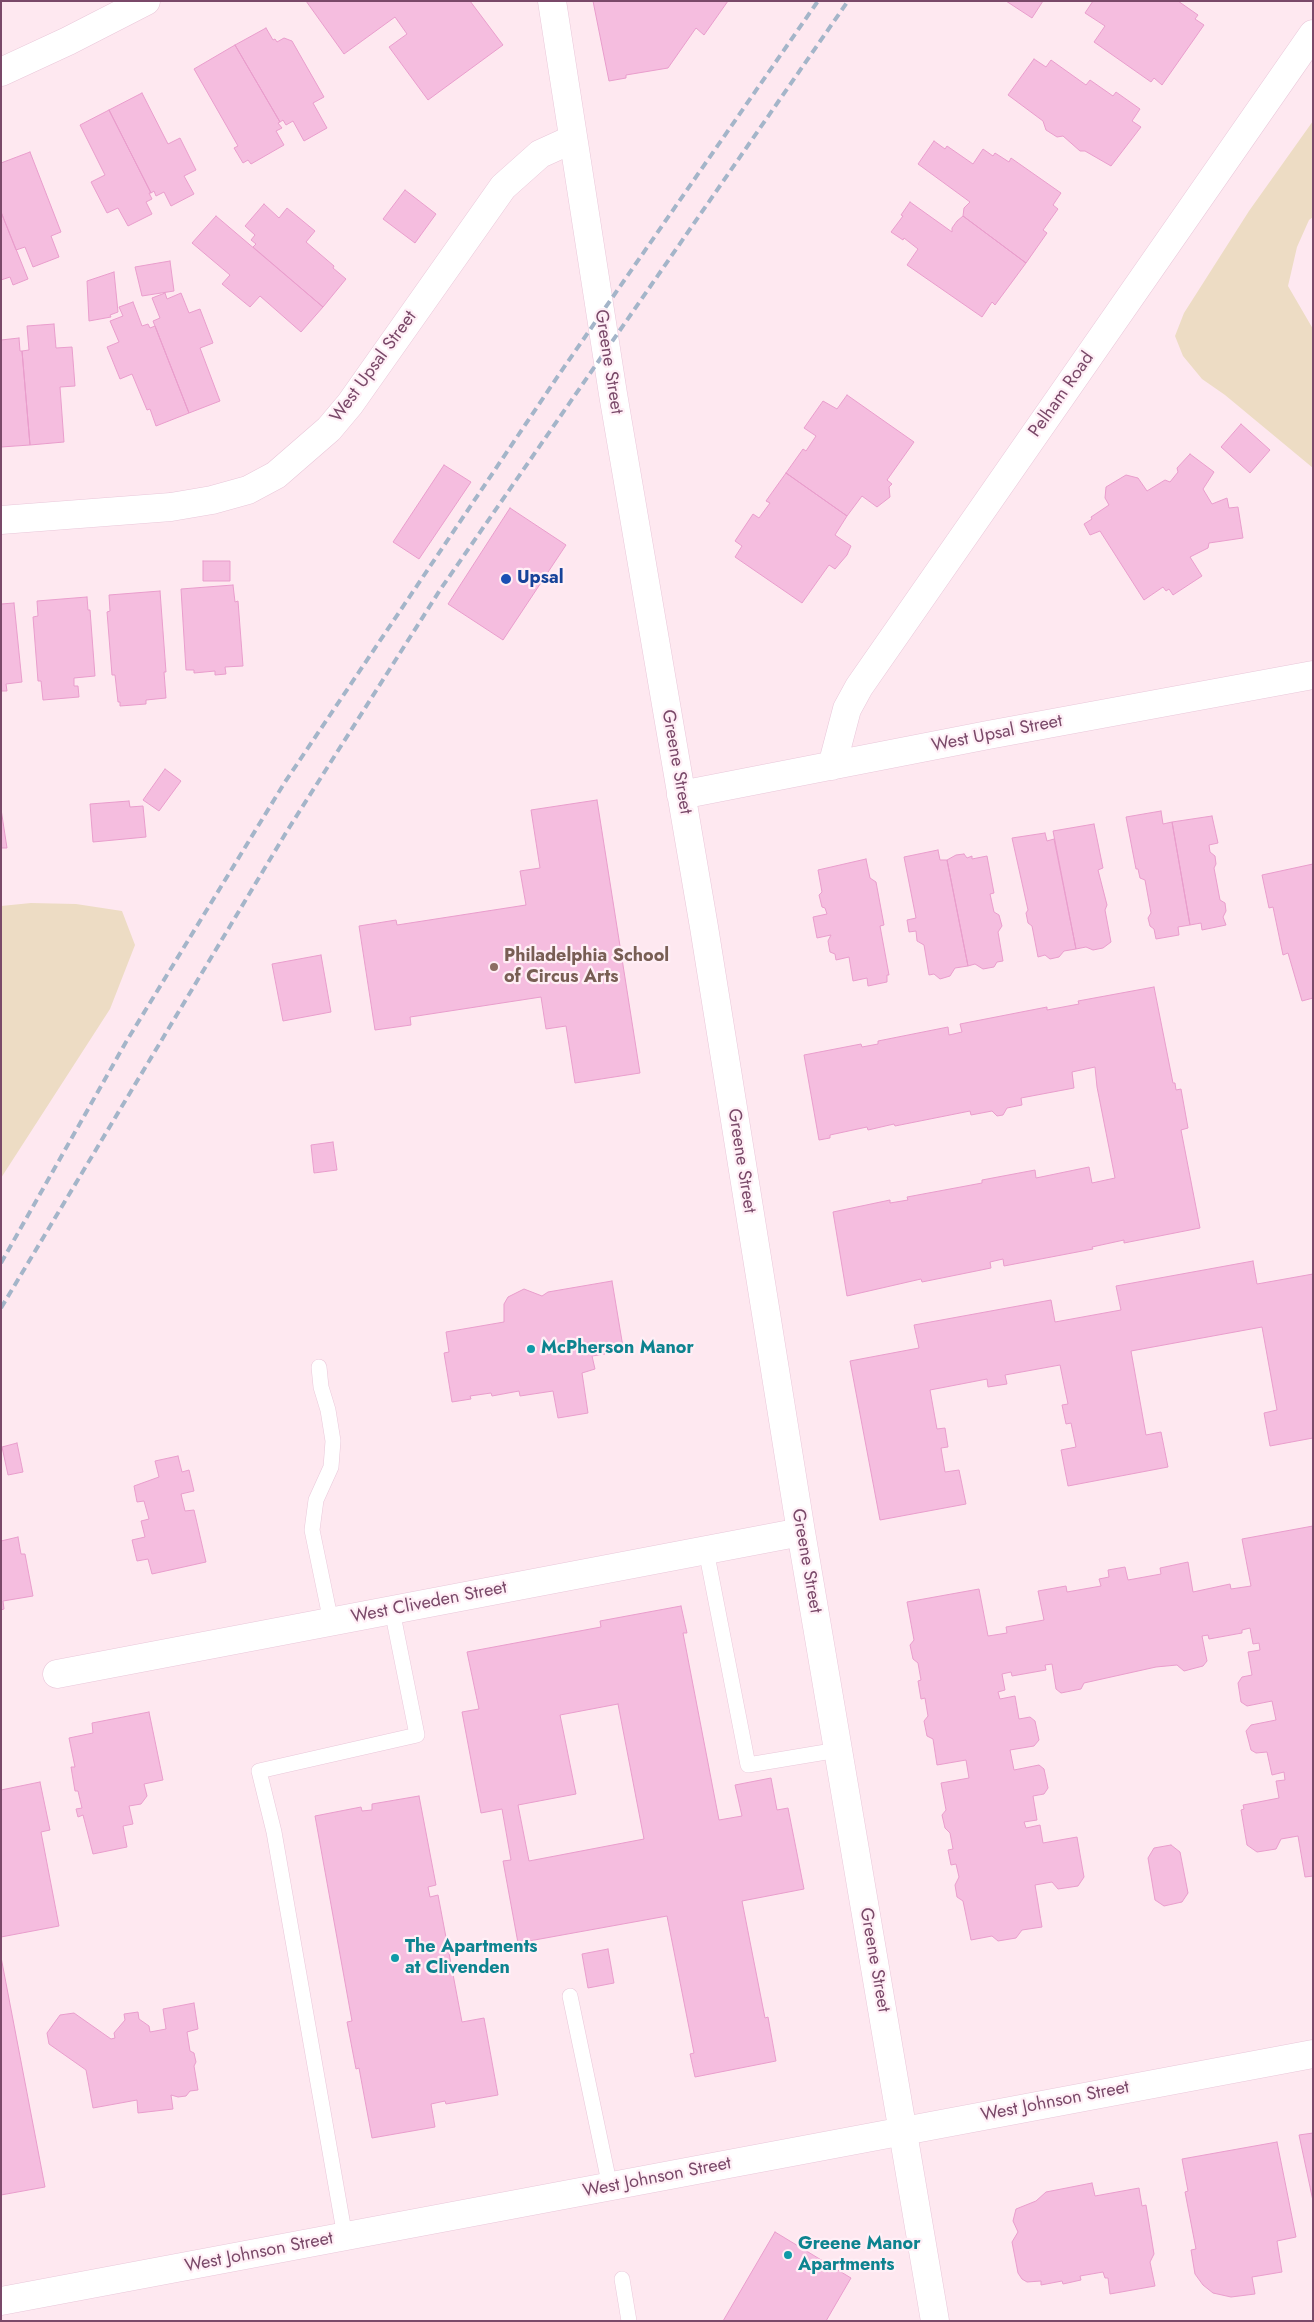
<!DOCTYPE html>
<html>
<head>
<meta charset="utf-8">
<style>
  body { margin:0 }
  #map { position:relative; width:1314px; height:2322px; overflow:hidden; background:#fee8f0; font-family:Jost,sans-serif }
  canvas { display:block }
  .frame { position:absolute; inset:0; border:2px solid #7a4969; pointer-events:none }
</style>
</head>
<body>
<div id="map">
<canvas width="1314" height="2322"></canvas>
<div class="frame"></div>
</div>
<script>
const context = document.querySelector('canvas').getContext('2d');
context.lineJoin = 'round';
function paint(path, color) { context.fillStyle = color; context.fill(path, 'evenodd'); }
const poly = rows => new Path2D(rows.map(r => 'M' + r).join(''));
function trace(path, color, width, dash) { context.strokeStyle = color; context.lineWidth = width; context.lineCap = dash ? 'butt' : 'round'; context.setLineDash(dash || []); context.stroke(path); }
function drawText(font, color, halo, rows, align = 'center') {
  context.font = font + ' Jost,sans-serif'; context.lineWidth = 4.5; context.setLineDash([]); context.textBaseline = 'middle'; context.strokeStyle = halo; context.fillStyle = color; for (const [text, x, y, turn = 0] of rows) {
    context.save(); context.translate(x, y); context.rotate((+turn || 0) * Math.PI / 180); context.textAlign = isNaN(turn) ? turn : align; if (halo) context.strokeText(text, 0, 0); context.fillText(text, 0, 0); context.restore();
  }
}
paint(poly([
  [1313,121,1313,217,1309,220,1297,247,1288,286,1313,329,1313,468,1225,395,1202,379,1183,356,1175,336,1184,313,1249,211],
  [31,903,76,904,122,911,135,945,110,1009,1,1178,1,906]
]), '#eddcc4');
const building = poly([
  [306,1,470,1,503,45,428,100,389,47,407,34,395,17,344,54,306,1],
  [593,1,728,1,704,35,696,28,668,68,626,75,626,78,609,81,593,1],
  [1006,1,1043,1,1032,18,1006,1],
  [1093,1,1178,1,1198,15,1195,19,1204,25,1162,85,1154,78,1151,82,1094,42,1105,26,1085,13,1093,1],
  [266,28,273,40,275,39,277,42,284,38,292,41,324,97,313,103,327,128,304,141,293,121,286,125,283,120,280,122,235,45,266,28],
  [235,45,280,122,278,123,282,128,276,131,284,145,251,164,248,160,243,163,234,148,238,146,194,69,235,45],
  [1034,59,1046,67,1051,60,1086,85,1090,80,1113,96,1116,92,1140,109,1132,121,1141,127,1111,166,1085,151,1080,151,1063,136,1057,137,1046,130,1043,121,1008,95,1034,59],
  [142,93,168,144,180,138,196,170,184,176,194,194,171,206,164,192,156,196,154,191,151,193,109,110,142,93],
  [109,110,151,193,149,193,152,199,146,202,152,214,128,226,118,208,107,213,91,182,105,175,80,125,109,110],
  [934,141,945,149,947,146,973,164,983,149,993,156,995,153,1009,162,1011,158,1061,193,1053,205,1058,209,1043,230,1047,233,1026,263,963,216,964,208,970,202,918,164,934,141],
  [30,152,61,232,51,236,59,257,33,267,25,247,16,250,1,212,1,163,30,152],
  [405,190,436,214,415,243,383,219,405,190],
  [910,202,952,232,952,228,957,221,963,216,1026,263,995,305,992,302,982,317,907,265,918,249,904,238,903,240,891,232,903,216,901,215,910,202],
  [264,204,279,218,287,208,315,231,306,242,334,266,333,268,346,279,323,307,253,247,256,244,251,240,255,235,245,226,264,204],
  [1,212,28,279,13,285,10,277,1,280,1,212],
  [216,216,323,307,301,332,260,296,250,307,222,284,230,275,192,243,216,216],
  [170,261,174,291,142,296,135,267,170,261],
  [114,272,118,312,110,315,111,317,89,321,87,281,114,272],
  [165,293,167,299,181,293,189,313,200,309,213,343,200,348,220,401,189,413,153,321,160,318,152,298,165,293],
  [133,302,142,326,148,324,150,328,155,326,189,413,156,426,150,409,147,410,132,374,120,379,107,347,119,342,110,321,123,316,119,307,133,302],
  [54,324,56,348,72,347,75,386,60,387,64,442,30,445,22,351,29,350,27,326,54,324],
  [19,338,20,351,22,351,30,445,1,447,1,340,19,338],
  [847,395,914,442,887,480,892,484,889,487,890,497,877,507,862,496,847,516,786,473,803,449,806,451,816,436,804,428,823,401,837,409,847,395],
  [1241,424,1270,450,1250,473,1221,447,1241,424],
  [1190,454,1214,472,1203,489,1212,504,1227,498,1229,508,1238,507,1243,538,1209,543,1208,548,1190,557,1202,576,1173,595,1169,589,1166,591,1163,587,1144,600,1100,531,1090,535,1084,524,1092,519,1091,517,1109,505,1105,498,1106,487,1126,475,1138,478,1147,491,1165,480,1170,482,1178,472,1177,468,1190,454],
  [444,465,471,482,419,559,393,542,444,465],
  [786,473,847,516,835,535,851,546,847,555,835,569,829,565,802,603,735,557,742,546,735,541,753,514,759,518,770,503,766,501,786,473],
  [510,508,566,545,503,640,448,604,510,508],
  [203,561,230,561,230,581,203,581,203,561],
  [233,585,235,602,238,601,243,666,225,667,226,674,215,675,215,671,194,673,194,670,186,670,181,589,233,585],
  [160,591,166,672,164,672,166,698,146,700,146,704,120,706,120,702,118,702,115,675,112,675,107,612,110,611,109,595,160,591],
  [87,597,88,610,90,610,95,676,74,678,74,686,78,686,79,697,43,700,41,681,38,681,33,617,38,616,37,601,87,597],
  [14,603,22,682,6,684,7,691,1,691,1,604,14,603],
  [165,769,181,781,159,811,143,800,165,769],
  [597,800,640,1073,575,1083,566,1026,546,1029,541,997,417,1016,410,1017,411,1025,375,1030,359,926,396,920,397,925,526,905,520,871,540,868,531,810,597,800],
  [129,801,130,807,143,806,146,837,93,842,90,804,129,801],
  [1,809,7,848,1,848,1,809],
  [1161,811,1163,824,1172,822,1190,925,1178,927,1179,935,1156,939,1154,929,1150,926,1148,918,1151,913,1145,880,1140,878,1138,869,1136,869,1126,817,1161,811],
  [1212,816,1218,843,1209,845,1210,852,1215,856,1216,864,1214,868,1220,900,1225,903,1226,911,1223,917,1226,925,1202,930,1201,923,1190,925,1172,822,1212,816],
  [1094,824,1103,868,1098,870,1107,905,1105,910,1111,942,1103,948,1093,950,1086,947,1076,949,1053,831,1094,824],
  [1045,833,1047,841,1054,839,1076,949,1064,951,1059,957,1050,959,1045,955,1038,957,1032,926,1028,923,1026,913,1028,910,1012,838,1045,833],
  [938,850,940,860,947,860,968,966,955,968,950,976,940,979,934,974,929,975,924,945,917,941,916,931,909,932,907,920,916,918,904,857,938,850],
  [964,854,967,858,972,856,972,859,987,856,994,893,990,894,994,912,999,915,1002,926,998,932,1003,961,997,962,994,967,983,969,975,964,968,966,947,860,956,855,964,854],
  [866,859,870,878,876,882,884,925,880,926,889,975,887,975,887,982,868,986,867,978,853,981,849,957,836,960,835,954,830,952,828,941,831,935,817,938,813,917,827,914,825,908,822,907,819,895,822,892,818,870,866,859],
  [1313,864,1313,998,1302,1001,1288,953,1283,955,1273,907,1269,908,1262,875,1313,864],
  [321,955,331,1012,283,1021,272,964,321,955],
  [1154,987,1173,1083,1175,1083,1176,1090,1181,1089,1188,1128,1181,1130,1200,1228,1124,1243,1124,1240,1092,1247,1093,1249,1004,1266,1003,1259,990,1262,991,1268,922,1282,921,1279,847,1296,833,1212,890,1200,890,1203,908,1200,907,1197,982,1183,982,1180,1035,1170,1036,1178,1089,1167,1092,1183,1115,1178,1097,1087,1095,1067,1072,1072,1074,1088,1021,1098,1022,1105,1007,1108,1003,1115,997,1116,992,1111,971,1115,970,1111,895,1126,894,1124,868,1130,867,1127,830,1135,830,1138,819,1140,804,1055,861,1044,862,1047,878,1044,878,1041,948,1027,949,1035,962,1032,960,1024,1047,1007,1047,1010,1079,1004,1078,1001,1154,987],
  [333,1142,337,1170,314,1173,311,1145,333,1142],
  [1253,1261,1257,1284,1313,1274,1313,1438,1270,1446,1264,1413,1277,1410,1262,1327,1131,1351,1146,1435,1161,1432,1168,1467,1068,1486,1061,1450,1076,1447,1071,1423,1066,1424,1062,1405,1068,1404,1060,1365,1005,1375,1007,1384,988,1387,987,1379,930,1390,937,1429,945,1428,948,1447,941,1448,945,1472,959,1470,966,1504,880,1520,850,1361,919,1348,914,1325,1051,1300,1055,1322,1121,1310,1116,1286,1253,1261],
  [612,1281,623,1347,605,1350,605,1354,592,1356,595,1369,582,1373,588,1413,558,1418,553,1391,520,1396,519,1391,492,1396,491,1393,470,1396,471,1399,452,1402,444,1353,449,1352,446,1332,504,1322,504,1304,508,1297,524,1289,542,1296,548,1292,612,1281],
  [17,1443,23,1472,8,1475,2,1447,17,1443],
  [178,1456,182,1472,189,1470,194,1491,181,1494,185,1511,194,1510,206,1562,152,1574,148,1559,137,1561,132,1540,145,1537,141,1521,149,1519,144,1501,137,1502,134,1486,159,1477,155,1461,178,1456],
  [1313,1526,1313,1876,1305,1877,1298,1836,1281,1839,1276,1849,1257,1852,1247,1845,1241,1810,1244,1809,1243,1805,1279,1798,1276,1781,1285,1780,1284,1772,1272,1775,1267,1752,1256,1753,1251,1750,1246,1731,1251,1725,1276,1720,1272,1701,1247,1706,1241,1702,1238,1683,1242,1677,1252,1675,1248,1652,1260,1650,1259,1643,1253,1644,1250,1628,1242,1630,1242,1633,1209,1639,1208,1635,1202,1636,1207,1661,1203,1666,1184,1671,1177,1665,1156,1667,1084,1683,1081,1689,1061,1693,1056,1689,1052,1664,1045,1665,1046,1670,1012,1676,1011,1672,1002,1674,1005,1690,998,1692,1000,1699,1015,1696,1019,1719,1030,1717,1035,1721,1039,1740,1034,1746,1010,1750,1014,1770,1039,1765,1044,1769,1048,1788,1044,1794,1033,1796,1037,1820,1024,1822,1026,1828,1040,1825,1043,1843,1077,1837,1084,1877,1078,1886,1058,1889,1052,1882,1035,1885,1042,1927,1022,1930,1016,1938,998,1941,992,1936,971,1940,963,1901,957,1897,955,1885,959,1877,956,1864,951,1865,948,1850,953,1849,950,1833,945,1828,942,1815,946,1810,941,1783,969,1778,966,1760,937,1765,933,1739,927,1736,924,1721,928,1716,925,1698,921,1699,918,1681,921,1680,918,1663,913,1659,910,1645,914,1640,907,1602,979,1589,988,1636,1007,1633,1006,1627,1044,1620,1038,1591,1066,1586,1067,1592,1101,1586,1099,1579,1109,1577,1108,1570,1125,1567,1128,1580,1161,1574,1160,1568,1188,1562,1193,1592,1230,1584,1231,1589,1251,1586,1242,1539,1313,1526],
  [18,1537,21,1554,25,1554,33,1596,3,1601,4,1609,1,1610,1,1541,18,1537],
  [681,1606,687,1633,683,1633,719,1820,742,1816,735,1785,771,1778,777,1810,788,1808,804,1889,742,1901,765,2018,768,2017,776,2061,695,2077,690,2054,694,2053,667,1916,518,1943,503,1861,511,1860,502,1809,481,1813,462,1712,479,1709,467,1652,601,1627,600,1621,681,1606],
  [618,1704,644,1839,529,1861,518,1805,576,1794,560,1715,618,1704],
  [149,1712,163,1780,144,1784,147,1796,141,1804,129,1806,133,1824,123,1826,127,1847,93,1854,83,1815,78,1817,76,1809,82,1808,78,1791,75,1791,71,1767,75,1767,69,1738,93,1733,92,1723,149,1712],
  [40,1782,50,1830,41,1832,59,1926,1,1937,1,1790,40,1782],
  [419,1796,436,1885,428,1887,430,1897,438,1895,462,2022,484,2018,498,2095,446,2104,445,2101,431,2104,435,2127,372,2138,359,2068,356,2069,347,2022,352,2021,315,1816,361,1807,362,1811,372,1810,372,1804,419,1796],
  [1171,1845,1180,1852,1188,1893,1182,1902,1164,1906,1155,1900,1148,1858,1154,1848,1171,1845],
  [608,1949,614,1983,588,1988,582,1954,608,1949],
  [1,1957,45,2187,1,2195,1,1957],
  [194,2003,198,2029,187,2032,190,2051,194,2053,196,2062,194,2066,198,2090,190,2091,186,2096,178,2097,171,2095,173,2109,138,2113,137,2100,93,2108,86,2070,49,2044,47,2033,60,2015,74,2013,111,2039,115,2038,114,2033,125,2020,124,2014,138,2012,139,2019,149,2026,150,2032,166,2029,163,2009,194,2003],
  [1313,2133,1313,2201,1299,2135,1313,2133],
  [1277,2142,1296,2237,1277,2241,1282,2272,1252,2277,1255,2294,1231,2297,1213,2293,1203,2285,1195,2274,1191,2250,1196,2249,1185,2192,1188,2191,1182,2159,1277,2142],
  [1092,2183,1095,2196,1139,2188,1142,2206,1146,2205,1154,2254,1150,2262,1155,2286,1110,2294,1108,2278,1105,2278,1103,2272,1080,2276,1081,2280,1063,2284,1062,2281,1041,2285,1041,2281,1027,2282,1022,2279,1018,2273,1012,2242,1018,2232,1013,2221,1016,2209,1036,2201,1046,2192,1092,2183],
  [775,2232,851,2278,826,2321,723,2321,775,2232]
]);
paint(building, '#f5bddf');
trace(building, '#e99dcc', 1);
const service = poly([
  [319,1367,321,1387,328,1410,333,1441,331,1467,316,1500,312,1530,331,1622],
  [706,1550,748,1765,838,1750],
  [570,1996,610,2187],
  [345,2237,274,1832,259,1771,417,1735,392,1610],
  [622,2279,629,2321]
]);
const minor = poly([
  [552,1,613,394,704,927,801,1532,935,2321],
  [1,72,68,41,146,1],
  [1,520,171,507,212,500,248,490,276,475,329,429,350,404,503,187,540,154,573,139],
  [832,766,847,709,859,687,1313,34],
  [681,795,988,735,1313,675],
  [57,1674,801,1532]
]);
const tertiary = poly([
  [1,2301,1313,2054]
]);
trace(service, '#e9c7d9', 16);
trace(minor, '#e9c7d9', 29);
trace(tertiary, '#e9c7d9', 29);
trace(service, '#fff', 15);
trace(minor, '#fff', 28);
trace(tertiary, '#fff', 28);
trace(poly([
  [1,1263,126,1042,285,782,560,373,818,1],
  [1,1308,287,831,440,590,848,1]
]), '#a4b5c9', 4, [8, 5]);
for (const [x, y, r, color] of [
  [506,579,6,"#1a4fb4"],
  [494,967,5,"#8d6e63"],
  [531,1349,5,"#0f9aa8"],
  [395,1958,5,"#0f9aa8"],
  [788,2255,5,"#0f9aa8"]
]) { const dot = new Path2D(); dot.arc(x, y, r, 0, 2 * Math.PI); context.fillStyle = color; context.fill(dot); trace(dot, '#ffeff6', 2); }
drawText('18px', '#7a4969', '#ffeff6', [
  ["Greene Street",608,362,81],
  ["West Upsal Street",374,367,-54],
  ["Pelham Road",1062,395,-55],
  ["West Upsal Street",997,734,-11],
  ["Greene Street",676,762,80],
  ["Greene Street",741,1161,81],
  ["Greene Street",806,1561,80],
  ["West Cliveden Street",429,1603,-11],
  ["Greene Street",874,1960,80],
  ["West Johnson Street",1055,2102,-11],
  ["West Johnson Street",657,2178,-11],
  ["West Johnson Street",259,2253,-11]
]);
drawText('bold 18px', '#164399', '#ffeff6', [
  ["Upsal",517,579]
], 'left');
drawText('bold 18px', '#785e54', '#ffeff6', [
  ["Philadelphia School",504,957],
  ["of Circus Arts",504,978]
], 'left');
drawText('bold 18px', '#0d838f', '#ffeff6', [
  ["McPherson Manor",541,1349],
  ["The Apartments",405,1948],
  ["at Clivenden",405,1969],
  ["Greene Manor",798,2245],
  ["Apartments",798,2266]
], 'left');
</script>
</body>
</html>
